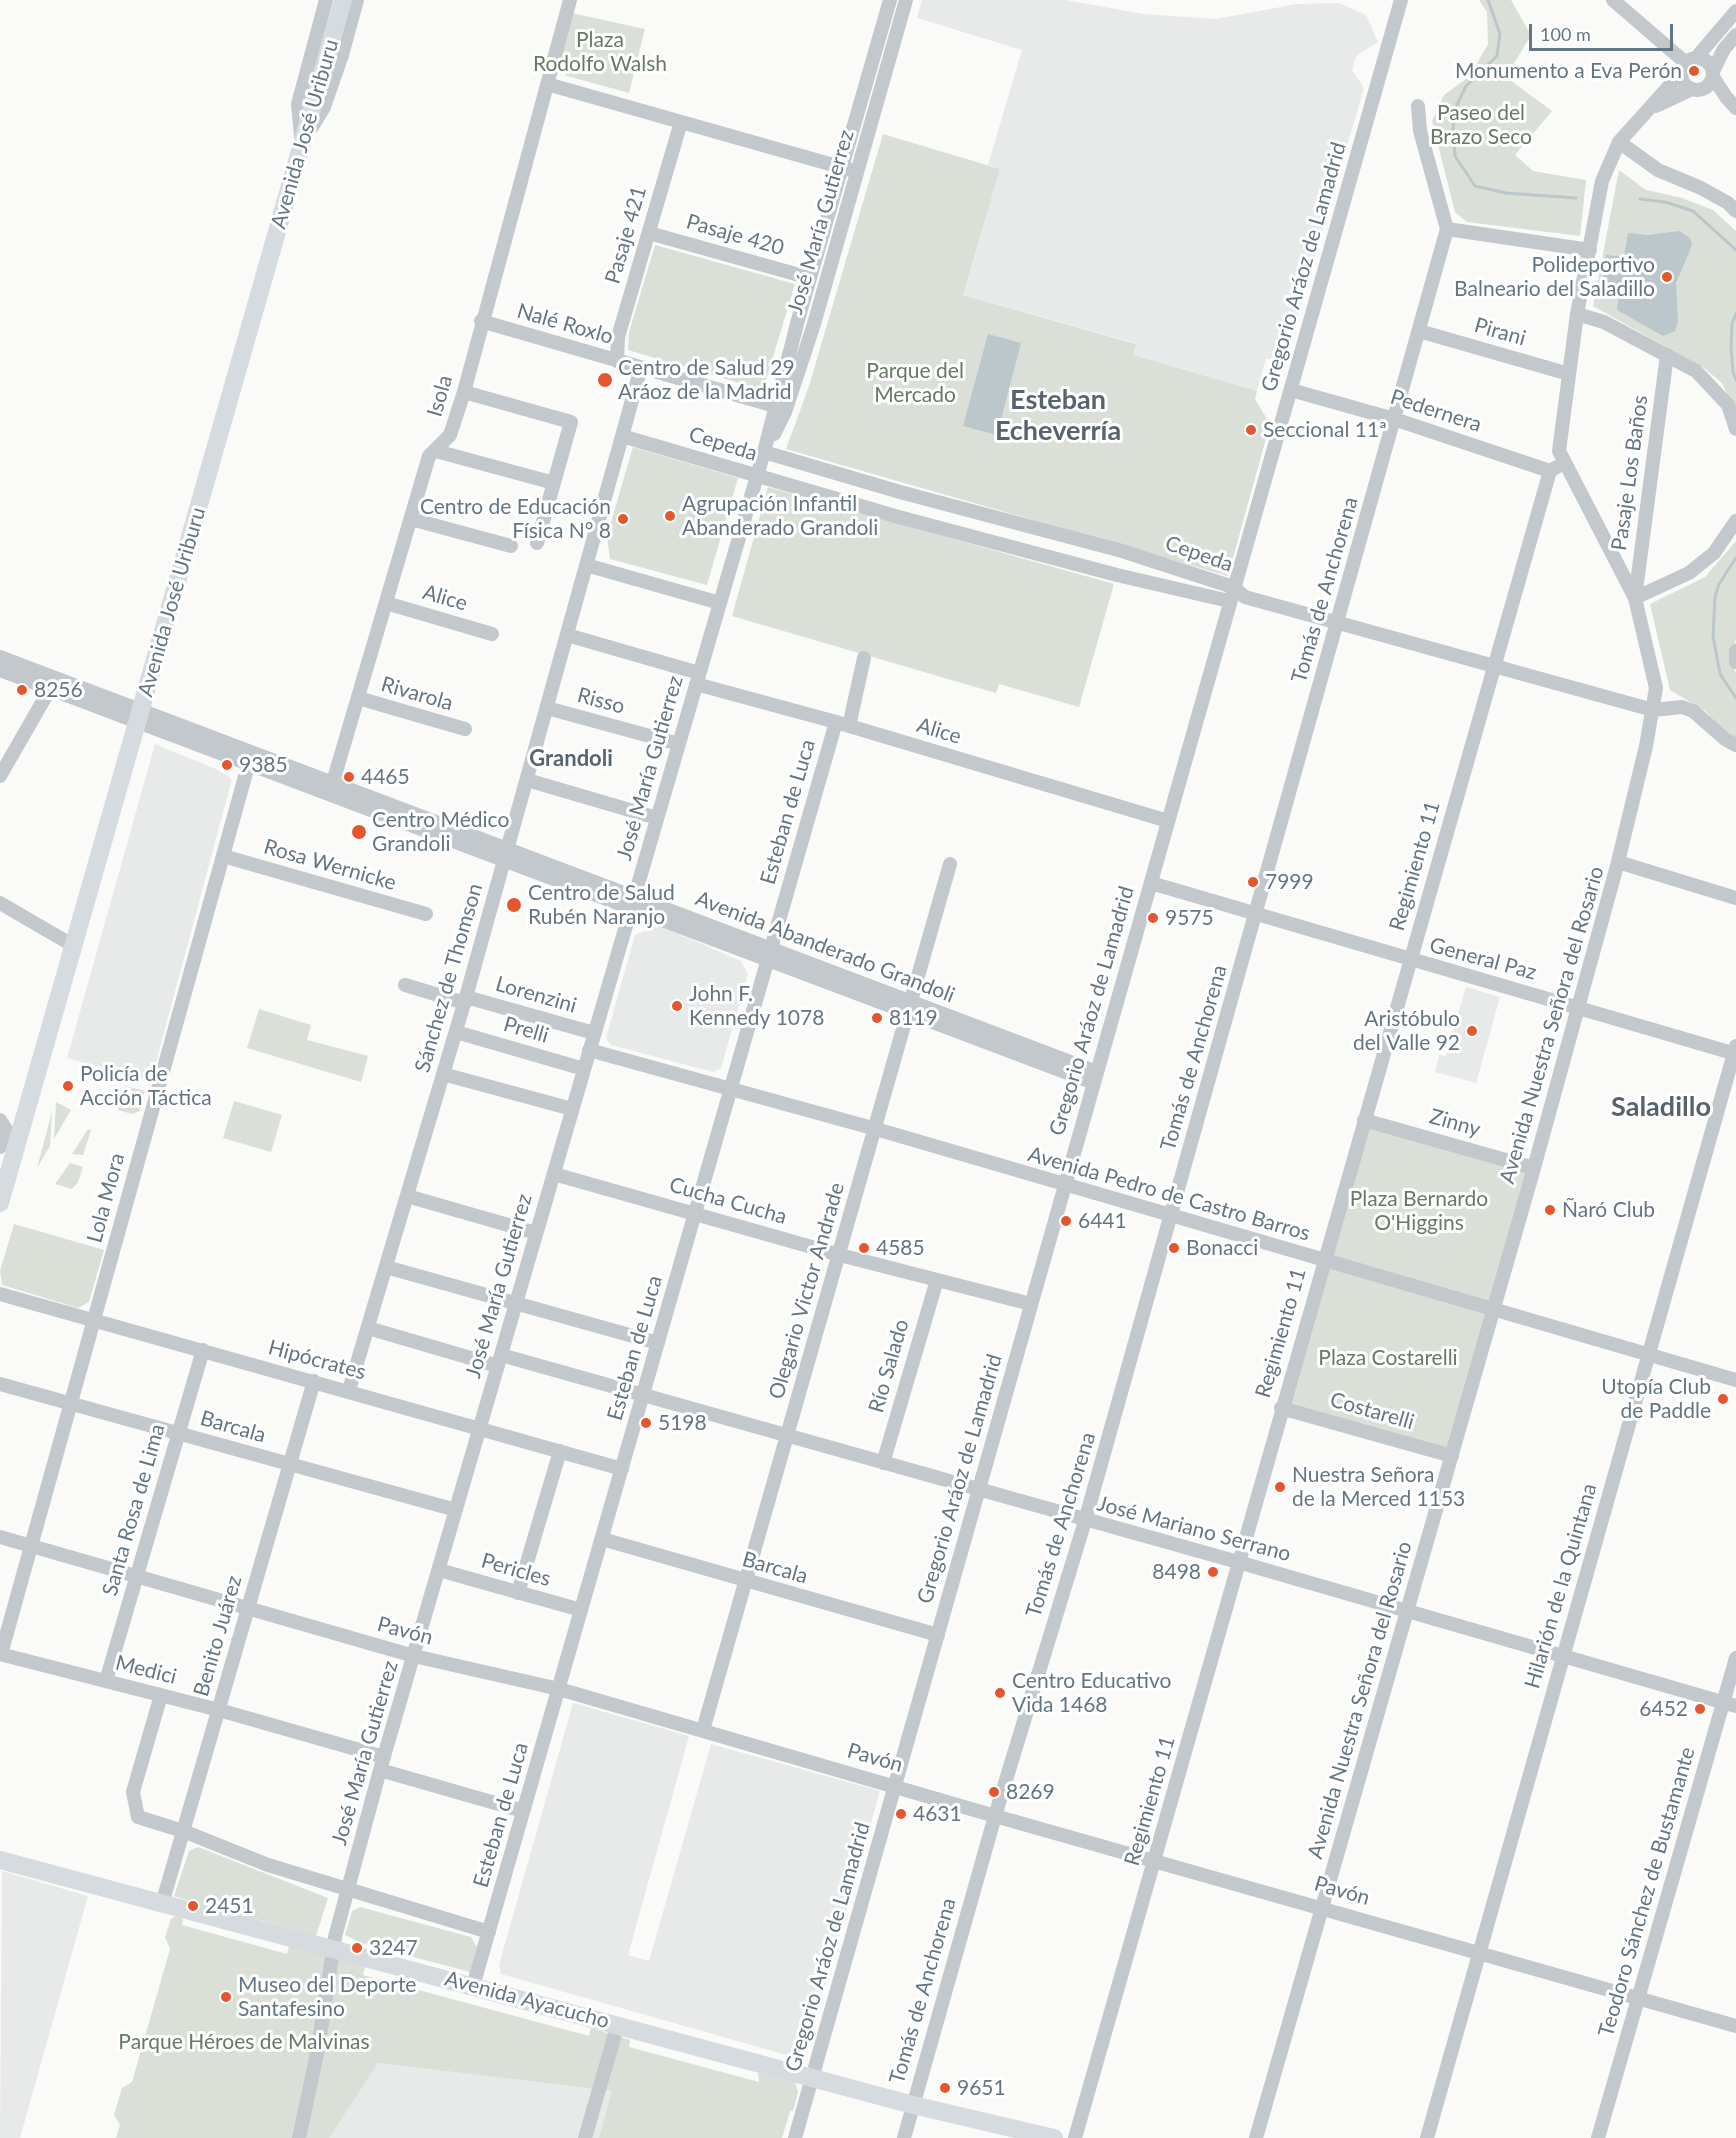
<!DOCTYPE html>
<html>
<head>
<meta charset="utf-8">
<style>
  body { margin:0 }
  #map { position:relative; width:1736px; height:2138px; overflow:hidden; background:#fafaf8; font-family:Lato,sans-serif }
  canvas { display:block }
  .scale { position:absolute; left:1529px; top:24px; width:144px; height:27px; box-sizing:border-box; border:3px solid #657683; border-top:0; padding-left:8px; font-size:18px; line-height:21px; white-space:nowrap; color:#657683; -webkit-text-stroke:4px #fff; paint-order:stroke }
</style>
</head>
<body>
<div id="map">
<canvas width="1736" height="2138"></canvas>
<div class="scale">100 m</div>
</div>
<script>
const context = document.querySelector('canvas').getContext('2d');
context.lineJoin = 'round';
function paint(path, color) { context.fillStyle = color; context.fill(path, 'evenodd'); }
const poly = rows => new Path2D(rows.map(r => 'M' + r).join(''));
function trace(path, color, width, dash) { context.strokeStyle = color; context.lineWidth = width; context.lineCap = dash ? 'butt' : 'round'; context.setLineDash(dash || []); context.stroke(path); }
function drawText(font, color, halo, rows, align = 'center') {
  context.font = font + ' Lato,sans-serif'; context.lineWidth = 6; context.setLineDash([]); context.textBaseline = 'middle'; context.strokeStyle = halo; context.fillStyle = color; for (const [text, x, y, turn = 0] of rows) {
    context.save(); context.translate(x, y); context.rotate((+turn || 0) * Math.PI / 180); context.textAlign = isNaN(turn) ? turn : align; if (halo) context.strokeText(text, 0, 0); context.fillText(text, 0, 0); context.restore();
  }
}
paint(poly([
  [922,0,1066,0,1143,14,1216,19,1297,4,1339,3,1366,15,1378,42,1356,56,1352,70,1364,88,1284,363,1266,358,1257,391,1132,355,1135,343,963,295,1000,169,988,165,1022,50,917,18],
  [155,744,218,770,232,779,151,1081,67,1058],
  [658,925,741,961,748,974,721,1068,713,1072,611,1045,606,1038,635,935],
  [1466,987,1500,997,1476,1083,1435,1072,1439,1055,1446,1056],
  [573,1703,689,1736,628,1955,649,1961,711,1744,880,1791,804,2060,501,1974,499,1965],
  [2,1871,88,1896,20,2138,0,2138],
  [377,2063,613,2091,790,2111,782,2138,329,2138]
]), '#e8e9e9');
paint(poly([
  [1479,0,1511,0,1531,35,1506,77,1552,111,1515,155,1533,171,1586,180,1580,236,1467,222,1455,212,1432,121,1444,95,1470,76,1488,44,1487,12],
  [571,13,645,29,629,93,567,76,556,65],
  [883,134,1000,169,963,295,1136,344,1133,355,1257,391,1255,399,1270,424,1228,576,786,449,809,386],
  [1619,170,1646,190,1682,198,1713,210,1736,231,1736,412,1722,383,1704,368,1593,306],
  [655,245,795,284,763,390,628,350,629,332],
  [633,447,738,478,707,585,610,559,607,536],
  [768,487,1114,584,1079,707,999,684,996,693,732,616],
  [1736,541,1736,639,1732,658,1736,674,1736,737,1721,728,1705,711,1670,690,1650,604,1705,577],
  [259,1009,311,1025,307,1040,368,1056,361,1082,247,1048],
  [125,1086,145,1091,140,1111,132,1114,118,1110],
  [234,1101,282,1115,271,1152,223,1138],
  [56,1102,71,1110,54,1139],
  [52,1112,50,1146,37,1168],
  [1364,1120,1534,1168,1452,1456,1281,1408],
  [88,1129,91,1130,83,1155,72,1154],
  [70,1163,83,1167,78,1182,72,1189,55,1184],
  [14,1224,104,1250,89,1302,78,1308,2,1285,0,1271],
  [198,1847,328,1898,316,1936,256,1919,250,1921,174,1896,189,1851],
  [360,1907,471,1937,477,1947,470,1972,361,1943,345,1935,352,1911],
  [176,1916,183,1918,182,1925,287,1954,289,1946,365,1967,363,1975,589,2036,591,2028,630,2040,629,2047,759,2082,758,2073,795,2082,798,2092,793,2111,790,2111,782,2138,599,2138,612,2091,378,2063,329,2138,116,2138,120,2125,114,2115,122,2088,132,2082,170,1949,165,1937,171,1919]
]), '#dadfd7');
paint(poly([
  [1679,231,1690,238,1692,245,1676,283,1678,321,1675,331,1663,336,1617,310,1619,292,1602,289,1606,255,1624,257,1628,233,1648,235],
  [988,334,1021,343,997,435,963,426]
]), '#bbc7cb');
trace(poly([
  [1488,0,1500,34,1497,56,1466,86,1455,109,1453,129,1455,156,1475,186,1506,193,1576,198],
  [1640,199,1665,202,1693,211,1736,250],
  [1736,313,1732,324,1731,346,1733,372,1736,380],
  [1736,558,1719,584,1715,597,1713,636,1720,674,1736,698]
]), '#bbc7cb', 3);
trace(poly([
  [1613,0,1686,63],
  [1696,58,1736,11],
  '1681 74a16 16 0 1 1 32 0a16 16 0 1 1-32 0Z',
  [1713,71,1724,49,1736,35],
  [1713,77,1726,97,1736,108],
  [547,84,851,170],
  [1656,106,1692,89],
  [312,127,324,107,342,55,357,0],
  [301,136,298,104,326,0],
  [1619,142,1658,170,1701,188,1728,203,1736,211],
  [1447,229,1590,250],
  [649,233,810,278],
  [1577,314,1604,322,1696,371,1728,405,1736,429],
  [481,321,775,406],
  [1419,331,1569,374],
  [617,361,618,337,681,122],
  [1291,390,1394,419,1550,471,1557,467],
  [464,392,571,422,537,543],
  [774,434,785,412,814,324,906,0],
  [622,436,895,516,1117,575,1229,601],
  [436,451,554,483],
  [764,452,900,492,1122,551,1233,587,1245,597,1653,710,1682,707,1693,711,1725,739,1736,745],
  [411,519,511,546],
  [586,565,720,603],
  [1635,598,1667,355],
  [1635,598,1689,573,1714,553,1736,521],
  [386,603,492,634],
  [567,635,699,673],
  [1736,651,1736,662],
  [0,657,1097,1072],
  [0,670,1094,1083],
  [696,684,836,722,1168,821],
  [358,698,465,729],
  [547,708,679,744],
  [849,726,864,658],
  [0,776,54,682],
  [527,780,657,818],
  [330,792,429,456,450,435,464,392,570,0],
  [223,856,426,914],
  [1618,862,1736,898],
  [1151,883,1736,1054],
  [0,903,74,946],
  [405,985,465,1003],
  [466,997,594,1033],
  [456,1032,584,1069],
  [589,1050,876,1129,1736,1380],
  [443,1074,572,1109],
  [0,1120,9,1134,19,1137],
  [1364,1120,1534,1168],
  [0,1147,9,1134],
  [554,1174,840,1255,1031,1304],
  [407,1196,536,1233],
  [386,1267,658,1343],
  [0,1294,622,1469],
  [368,1328,498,1366],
  [501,1355,1238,1562,1736,1706],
  [0,1384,456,1510],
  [349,1390,466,997,641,368],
  [1281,1408,1452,1456],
  [883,1463,937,1280],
  [0,1537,414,1656,559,1689,995,1816,1736,2026],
  [602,1539,938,1635],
  [439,1570,581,1610],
  [518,1593,560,1451],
  [0,1654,219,1710,384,1757],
  [1,1654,251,755],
  [106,1681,203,1350],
  [161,1695,133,1792,138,1817,183,1831,268,1865,489,1932],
  [703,1730,950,864],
  [380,1770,523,1811],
  [162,1904,314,1381],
  [473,1986,836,722],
  [299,2138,318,2049,335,1937,380,1770,764,452,798,320,890,0],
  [585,2138,618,2024],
  [795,2138,1401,0],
  [904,2138,995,1816,1085,1521,1447,229,1420,131,1418,106],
  [1075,2138,1550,471],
  [1256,2138,1534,1168,1618,862,1646,746,1656,688,1635,598,1559,451,1577,314,1602,181,1619,142,1681,73],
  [1427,2138,1736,1046],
  [1598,2138,1736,1658]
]), '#c3c8cc', 14);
trace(poly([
  [0,1203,343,0],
  [0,1860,913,2105,1054,2138]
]), '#d6dbdf', 18);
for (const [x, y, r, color] of [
  [1694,71,6,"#e4572e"],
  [1667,277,6,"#e4572e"],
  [605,380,8,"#e4572e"],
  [1251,430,6,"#e4572e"],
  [670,516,6,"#e4572e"],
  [623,519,6,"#e4572e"],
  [22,690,6,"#e4572e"],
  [227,765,6,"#e4572e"],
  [349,777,6,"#e4572e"],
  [359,832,8,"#e4572e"],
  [1253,882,6,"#e4572e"],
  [514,905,8,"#e4572e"],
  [1153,918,6,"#e4572e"],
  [677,1006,6,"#e4572e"],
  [877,1018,6,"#e4572e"],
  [1472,1031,6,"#e4572e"],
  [68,1086,6,"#e4572e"],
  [1550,1210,6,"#e4572e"],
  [1066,1221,6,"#e4572e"],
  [864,1248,6,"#e4572e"],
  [1174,1248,6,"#e4572e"],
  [1723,1399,6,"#e4572e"],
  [646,1423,6,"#e4572e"],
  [1280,1487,6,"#e4572e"],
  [1213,1572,6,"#e4572e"],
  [1000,1693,6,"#e4572e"],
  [1700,1709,6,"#e4572e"],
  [994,1792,6,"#e4572e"],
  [901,1814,6,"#e4572e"],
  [193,1906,6,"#e4572e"],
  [357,1948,6,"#e4572e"],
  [226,1997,6,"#e4572e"],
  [945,2088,6,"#e4572e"]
]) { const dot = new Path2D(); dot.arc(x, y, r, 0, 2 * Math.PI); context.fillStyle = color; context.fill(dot); trace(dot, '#fff', 2); }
drawText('21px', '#687a64', '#fff', [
  ["Plaza",600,40],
  ["Rodolfo Walsh",600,64],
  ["Paseo del",1481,113],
  ["Brazo Seco",1481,137],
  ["Parque del",915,371],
  ["Mercado",915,395],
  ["Plaza Bernardo",1419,1199],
  ["O'Higgins",1419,1223],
  ["Plaza Costarelli",1388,1358],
  ["Parque Héroes de Malvinas",244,2042]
]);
drawText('21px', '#657683', '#fff', [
  ["Monumento a Eva Perón",1682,71,"right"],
  ["Polideportivo",1655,265,"right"],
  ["Balneario del Saladillo",1655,289,"right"],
  ["Centro de Salud 29",618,368],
  ["Aráoz de la Madrid",618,392],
  ["Seccional 11ª",1263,430],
  ["Agrupación Infantil",682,504],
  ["Abanderado Grandoli",682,528],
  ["Centro de Educación",611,507,"right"],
  ["Física N° 8",611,531,"right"],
  ["8256",34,690],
  ["9385",239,765],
  ["4465",361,777],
  ["Centro Médico",372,820],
  ["Grandoli",372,844],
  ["7999",1265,882],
  ["Centro de Salud",528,893],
  ["Rubén Naranjo",528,917],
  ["9575",1165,918],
  ["John F.",689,994],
  ["Kennedy 1078",689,1018],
  ["8119",889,1018],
  ["Aristóbulo",1460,1019,"right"],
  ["del Valle 92",1460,1043,"right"],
  ["Policía de",80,1074],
  ["Acción Táctica",80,1098],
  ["Ñaró Club",1562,1210],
  ["6441",1078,1221],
  ["4585",876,1248],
  ["Bonacci",1186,1248],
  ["Utopía Club",1711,1387,"right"],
  ["de Paddle",1711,1411,"right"],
  ["5198",658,1423],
  ["Nuestra Señora",1292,1475],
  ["de la Merced 1153",1292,1499],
  ["8498",1201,1572,"right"],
  ["Centro Educativo",1012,1681],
  ["Vida 1468",1012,1705],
  ["6452",1688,1709,"right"],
  ["8269",1006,1792],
  ["4631",913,1814],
  ["2451",205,1906],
  ["3247",369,1948],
  ["Museo del Deporte",238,1985],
  ["Santafesino",238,2009],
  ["9651",957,2088]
], 'left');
drawText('21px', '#657683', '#fff', [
  ["Avenida José Uriburu",305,134,-74],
  ["José María Gutierrez",821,222,-74],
  ["Pasaje 421",626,235,-74],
  ["Pasaje 420",735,235,16],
  ["Gregorio Aráoz de Lamadrid",1304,267,-74],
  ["Nalé Roxlo",565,324,16],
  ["Pirani",1500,332,16],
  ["Isola",440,396,-74],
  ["Pedernera",1436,411,18],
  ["Cepeda",723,444,17],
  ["Pasaje Los Baños",1630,473,-82],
  ["Cepeda",1199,554,19],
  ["Tomás de Anchorena",1325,590,-74],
  ["Alice",445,598,16],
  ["Avenida José Uriburu",172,602,-74],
  ["Rivarola",417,694,16],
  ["Risso",601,701,15],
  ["Alice",939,731,17],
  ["José María Gutierrez",650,768,-74],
  ["Esteban de Luca",788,812,-74],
  ["Rosa Wernicke",330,865,16],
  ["Regimiento 11",1415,866,-74],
  ["Avenida Abanderado Grandoli",825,947,21],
  ["General Paz",1483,959,15],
  ["Sánchez de Thomson",449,978,-74],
  ["Lorenzini",536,995,16],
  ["Gregorio Aráoz de Lamadrid",1092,1011,-74],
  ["Avenida Nuestra Señora del Rosario",1552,1025,-74],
  ["Prelli",526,1030,16],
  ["Tomás de Anchorena",1194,1058,-74],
  ["Zinny",1455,1123,16],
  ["Avenida Pedro de Castro Barros",1169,1194,16],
  ["Lola Mora",106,1198,-75],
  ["Cucha Cucha",728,1201,16],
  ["José María Gutierrez",499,1286,-74],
  ["Olegario Victor Andrade",807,1291,-74],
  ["Regimiento 11",1281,1333,-74],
  ["Esteban de Luca",635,1348,-74],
  ["Hipócrates",317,1360,15],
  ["Río Salado",889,1366,-74],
  ["Costarelli",1372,1411,16],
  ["Barcala",233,1427,16],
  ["Gregorio Aráoz de Lamadrid",960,1479,-74],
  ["Santa Rosa de Lima",134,1510,-74],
  ["Tomás de Anchorena",1061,1525,-73],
  ["José Mariano Serrano",1194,1529,15],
  ["Barcala",775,1568,16],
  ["Pericles",516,1570,16],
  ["Hilarión de la Quintana",1561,1586,-74],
  ["Pavón",405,1631,15],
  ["Benito Juárez",218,1636,-74],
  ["Medici",146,1670,14],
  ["Avenida Nuestra Señora del Rosario",1360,1700,-74],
  ["José María Gutierrez",365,1753,-74],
  ["Pavón",875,1758,16],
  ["Regimiento 11",1150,1801,-74],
  ["Esteban de Luca",501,1815,-74],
  ["Pavón",1342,1891,16],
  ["Teodoro Sánchez de Bustamante",1647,1892,-74],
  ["Gregorio Aráoz de Lamadrid",828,1947,-74],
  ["Tomás de Anchorena",923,1991,-74],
  ["Avenida Ayacucho",527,2000,15]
]);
drawText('bold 22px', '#57646e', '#fff', [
  ["Grandoli",571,759]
]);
drawText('bold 27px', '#57646e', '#fff', [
  ["Esteban",1058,400],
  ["Echeverría",1058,431],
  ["Saladillo",1661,1107]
]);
</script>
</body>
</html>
